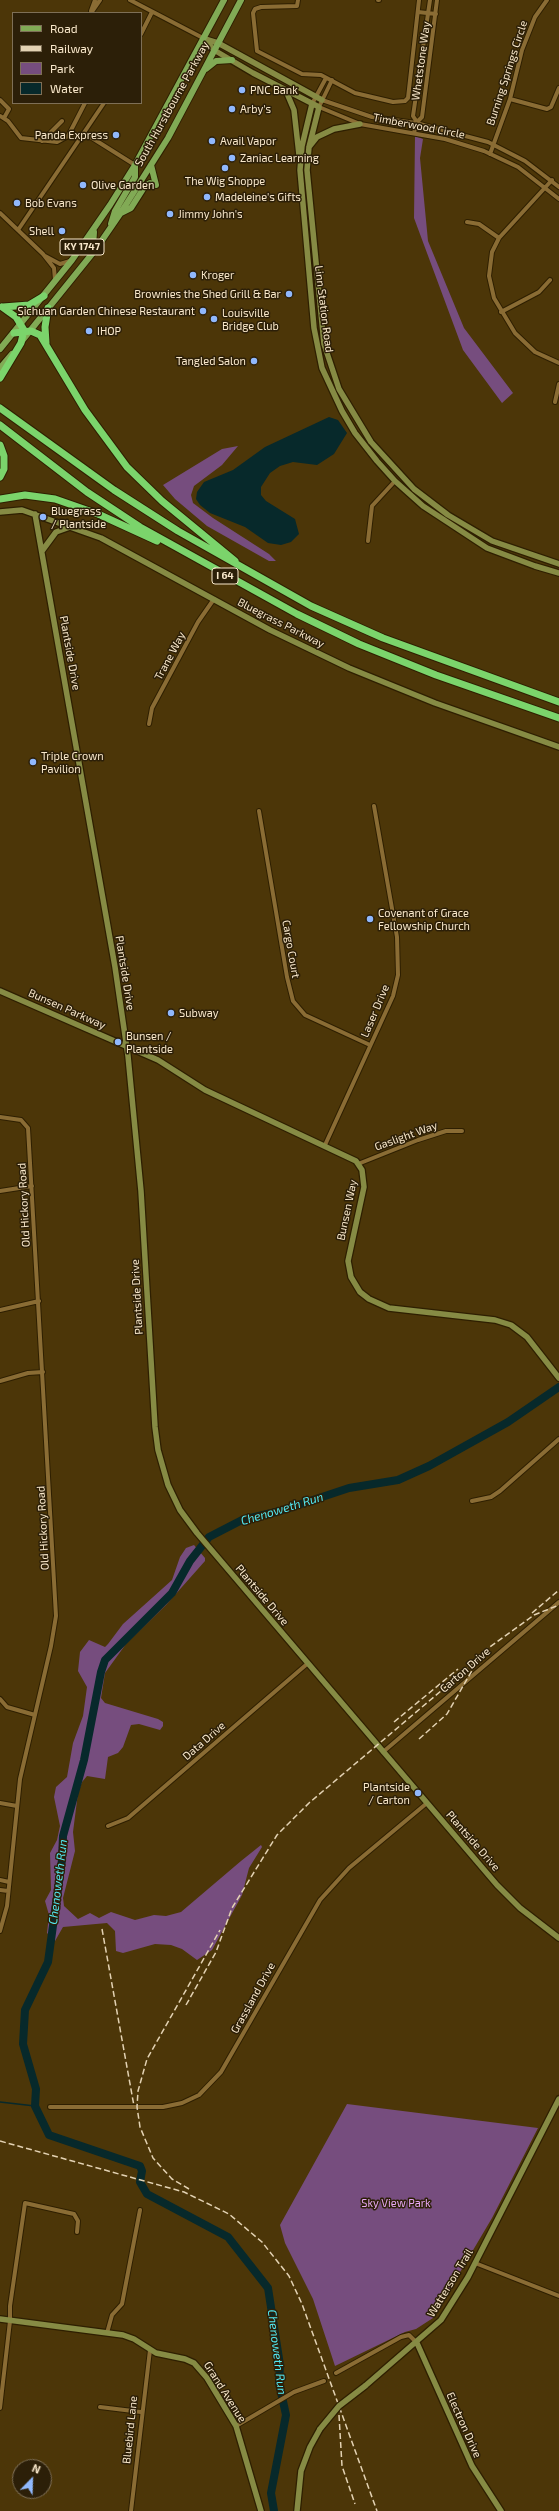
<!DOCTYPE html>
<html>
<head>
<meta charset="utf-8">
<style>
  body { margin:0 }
  #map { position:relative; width:559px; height:2511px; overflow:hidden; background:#4c3608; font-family:"Exo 2",sans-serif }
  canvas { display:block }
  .legend { position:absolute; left:12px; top:12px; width:130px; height:92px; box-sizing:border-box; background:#2c1f08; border:1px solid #7e6f56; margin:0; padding:5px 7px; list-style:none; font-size:12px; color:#f9e8cb }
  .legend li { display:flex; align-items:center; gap:8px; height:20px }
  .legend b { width:20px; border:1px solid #7e6f56 }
  .north { position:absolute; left:12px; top:2459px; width:40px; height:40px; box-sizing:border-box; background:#2c1f08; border:1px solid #7e6f56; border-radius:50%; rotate:23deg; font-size:11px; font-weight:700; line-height:16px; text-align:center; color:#f9e8cb }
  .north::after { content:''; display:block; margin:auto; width:14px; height:18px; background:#90b8fd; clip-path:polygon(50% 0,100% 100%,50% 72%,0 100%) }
</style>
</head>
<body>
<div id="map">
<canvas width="559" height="2511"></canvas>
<ul class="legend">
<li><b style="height:5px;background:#81aa55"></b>Road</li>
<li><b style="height:5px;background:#e3d2b3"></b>Railway</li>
<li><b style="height:11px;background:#764d7e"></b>Park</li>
<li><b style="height:11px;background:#07292b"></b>Water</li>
</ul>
<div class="north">N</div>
</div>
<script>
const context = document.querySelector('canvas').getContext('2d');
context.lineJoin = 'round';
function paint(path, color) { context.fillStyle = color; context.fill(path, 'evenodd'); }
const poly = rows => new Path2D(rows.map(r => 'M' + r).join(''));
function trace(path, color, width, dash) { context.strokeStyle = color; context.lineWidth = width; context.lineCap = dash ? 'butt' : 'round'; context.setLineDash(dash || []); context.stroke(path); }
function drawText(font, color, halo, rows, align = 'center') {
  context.font = font + ' "Exo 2",sans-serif'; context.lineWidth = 3; context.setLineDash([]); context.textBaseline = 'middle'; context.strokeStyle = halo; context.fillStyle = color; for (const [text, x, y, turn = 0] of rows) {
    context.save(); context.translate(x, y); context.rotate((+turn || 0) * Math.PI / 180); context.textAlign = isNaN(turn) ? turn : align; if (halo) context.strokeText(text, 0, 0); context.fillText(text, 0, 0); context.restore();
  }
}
paint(poly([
  [415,136,423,139,420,158,428,241,464,328,513,393,502,403,463,350,414,218],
  [238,446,222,465,194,486,191,495,193,503,213,518,269,554,276,561,269,561,207,526,175,499,163,485,222,449],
  [194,1545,205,1558,205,1561,166,1605,126,1644,105,1673,101,1698,105,1703,158,1719,163,1722,163,1726,160,1730,139,1724,131,1725,123,1747,118,1753,108,1757,105,1779,87,1776,82,1782,78,1793,73,1832,75,1851,63,1898,64,1906,78,1919,90,1913,99,1918,111,1912,135,1920,154,1915,166,1916,181,1912,241,1861,261,1845,262,1847,249,1868,242,1895,212,1950,197,1960,182,1949,171,1945,155,1944,123,1953,116,1951,115,1931,107,1923,63,1927,55,1941,47,1933,49,1915,45,1901,51,1890,50,1853,57,1840,60,1826,54,1797,56,1787,67,1777,73,1743,83,1716,87,1687,78,1671,80,1652,89,1640,105,1647,108,1644,123,1624,172,1580,180,1557,186,1548],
  [347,2104,538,2128,492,2218,433,2318,416,2329,405,2332,335,2366,313,2299,285,2243,280,2225]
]), '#764d7e');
paint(poly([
  [329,417,338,420,347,433,334,454,317,465,293,462,280,466,270,473,261,487,261,495,266,501,295,519,299,534,291,542,281,545,268,543,245,527,210,513,200,505,196,499,197,492,204,482,233,470,265,447]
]), '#07292b');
trace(poly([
  [0,2102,35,2106]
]), '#07292b', 1.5);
trace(poly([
  [274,2511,271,2493,286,2415,279,2383,280,2365,268,2288,228,2237,147,2194,140,2182,142,2171,140,2166,49,2135,35,2106,36,2089,23,2044,25,2010,48,1962,62,1860,63,1836,84,1760,101,1672,105,1660,172,1593,190,1561,209,1537,242,1520,280,1511,349,1488,398,1480,429,1466,508,1422,559,1387]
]), '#07292b', 8);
const street = poly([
  [130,0,203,38],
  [298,0,297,6,261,7,255,9,253,13,257,51,302,74,321,75,355,93,393,102,405,101,408,98,419,0],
  [378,0,379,0],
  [91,11,95,0],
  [418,12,436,14],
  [91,13,100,0],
  [141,34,152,12],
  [332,80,319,107,360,124,445,139,484,151,518,167,559,199],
  [510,99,547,109,551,107,559,88],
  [0,100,9,109,4,118],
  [322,100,372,117,416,123,488,142,525,161,559,187],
  [312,104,326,78],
  [0,116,8,121,21,138,57,142,68,136,85,103],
  [417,122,413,116,430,0],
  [84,133,135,165],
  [414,133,417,122,422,117,437,0],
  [42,141,62,121],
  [490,154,510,99,522,50,535,17,547,0],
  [552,180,499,238,492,252,489,276,494,298,515,333,535,352,559,363],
  [0,213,43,254,54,268,55,280],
  [467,222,479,224,499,238],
  [18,230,104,103],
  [45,256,60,264,70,261],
  [501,312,539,292,550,280],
  [555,402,559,384],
  [368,541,372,506,395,481],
  [149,724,152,708,198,622,214,599],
  [259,811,287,977,293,1001,305,1015,370,1045],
  [0,1117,21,1120,28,1128,56,1616,51,1646,20,1779,7,1906,0,1931],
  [325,1145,393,996,398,975,397,937,374,806],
  [358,1164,418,1140,446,1131,462,1131],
  [0,1191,32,1186],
  [0,1310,39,1301],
  [0,1381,28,1373,43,1372],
  [472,1501,491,1497,500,1491,559,1439],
  [0,1699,7,1707,35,1715],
  [383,1752,559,1602],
  [0,1803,17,1806],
  [108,1826,128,1818,307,1664],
  [0,1880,9,1882],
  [0,1890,8,1891],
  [50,2107,163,2107,182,2103,199,2095,221,2072,320,1900,349,1868,427,1803],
  [475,2263,559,2296],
  [107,2333,112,2315,122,2304,140,2210],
  [336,2373,401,2337,409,2335,417,2343],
  [100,2407,141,2412],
  [0,2408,10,2321,10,2306,25,2203,74,2214,78,2221,77,2232],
  [236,2426,294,2392,324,2381],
  [131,2511,150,2350]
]);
const secondary = poly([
  [203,38,214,50,253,73,319,107,309,147,307,170,324,344,339,389,371,442,414,489,448,515,492,541,559,564],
  [205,39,218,43,322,100],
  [286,91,294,110,299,155],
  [312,104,302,146,300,170,314,328,322,368,342,411,355,433,377,461,395,481,423,506,487,548,535,566,559,573],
  [309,147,317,137,334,129,360,124],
  [0,512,22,510,101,538,270,630,349,668,435,703,559,747],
  [35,514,115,967,128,1056,141,1191,155,1427,158,1450,168,1485,180,1510,197,1533,497,1885,520,1908,559,1938],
  [42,551,56,532,70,527],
  [0,991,158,1060,205,1090,356,1161,362,1170,364,1187,348,1261,351,1277,360,1292,369,1299,389,1308,495,1320,511,1325,527,1337,559,1378],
  [0,2319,123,2335,134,2339,156,2353,185,2359,194,2363,207,2378,236,2426,261,2511],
  [417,2343,472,2466,501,2511],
  [365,2386,441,2320,468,2277,559,2099],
  [297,2511,301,2471,310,2447,320,2429]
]);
const primary = poly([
  [206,69,216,61,232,60],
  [151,165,156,185],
  [121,213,131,208,145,186,150,183,156,185],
  [111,224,115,211,135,177,135,165],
  [94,232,93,246,96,249],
  [21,342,96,249,120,214,168,138,241,0],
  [0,349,72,260,110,205,135,165,224,0],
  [0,368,12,354]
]);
const highway = poly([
  [3,307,29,305,44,296],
  [14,333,31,331,40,335,85,410,127,467,162,501,235,561],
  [46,343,45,327,48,308],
  [0,378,21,343,24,330,16,317,2,307],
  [0,408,114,490,178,531,311,606,383,638,559,702],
  [0,425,87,492,140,527,297,614,359,644,436,675,559,718],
  [0,445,4,456,4,469,0,477],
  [0,499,25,495,55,499,98,514,157,541]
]);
trace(street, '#2e1f01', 6);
trace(secondary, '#2e1f01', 8);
trace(primary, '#2e1f01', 8);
trace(highway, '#2e1f01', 9);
trace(street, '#8a6c34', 4);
trace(secondary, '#868b44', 5.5);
trace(primary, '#81aa55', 6);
trace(highway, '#7bd46b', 7);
trace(poly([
  [532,1613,559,1590],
  [483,1652,534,1615,559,1605],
  [394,1722,458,1669],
  [419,1739,447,1714,474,1667],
  [102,1929,134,2106],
  [186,2005,216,1952,232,1908,277,1835,309,1803,488,1651],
  [0,2141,184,2192,229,2214,262,2242,289,2276,302,2304,377,2511],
  [189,2189,172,2179,153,2158,140,2127,137,2107,138,2091,147,2059,220,1930],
  [339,2415,342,2466,355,2504]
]), '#e3d2b3', 1.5, [6, 3]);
const secondaryBridge = poly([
  [320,2429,339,2406,365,2386]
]);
trace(secondaryBridge, '#2e1f01', 8, []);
trace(secondaryBridge, '#868b44', 5.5);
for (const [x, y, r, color] of [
  [242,90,4,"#90b8fd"],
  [232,109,4,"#90b8fd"],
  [116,135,4,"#90b8fd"],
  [212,141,4,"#90b8fd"],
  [232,158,4,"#90b8fd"],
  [225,168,4,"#90b8fd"],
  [83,185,4,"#90b8fd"],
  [207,197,4,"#90b8fd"],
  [17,203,4,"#90b8fd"],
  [170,214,4,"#90b8fd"],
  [62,231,4,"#90b8fd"],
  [193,275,4,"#90b8fd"],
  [289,294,4,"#90b8fd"],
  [203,311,4,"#90b8fd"],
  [214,319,4,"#90b8fd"],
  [89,331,4,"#90b8fd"],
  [254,361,4,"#90b8fd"],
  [43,517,4,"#90b8fd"],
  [33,762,4,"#90b8fd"],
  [370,919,4,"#90b8fd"],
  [171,1013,4,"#90b8fd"],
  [118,1042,4,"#90b8fd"],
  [418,1793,4,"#90b8fd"]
]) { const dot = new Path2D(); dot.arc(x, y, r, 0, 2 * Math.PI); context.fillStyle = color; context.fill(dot); trace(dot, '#2c1f08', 1.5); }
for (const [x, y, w] of [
  [82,247,44],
  [225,576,26]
]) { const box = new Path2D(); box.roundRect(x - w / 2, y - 8, w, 16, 3); context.fillStyle = '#2c1f08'; context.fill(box); trace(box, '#f9e8cb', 1); }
drawText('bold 10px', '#f9e8cb', null, [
  ["KY 1747",82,247],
  ["I 64",225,576]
]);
drawText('11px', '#f9e8cb', '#2c1f08', [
  ["Whetstone Way",421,61,-82],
  ["Burning Springs Circle",507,73,-72],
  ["South Hurstbourne Parkway",172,104,-61],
  ["Timberwood Circle",419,126,11],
  ["Linn Station Road",324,309,83],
  ["Bluegrass Parkway",281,623,27],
  ["Plantside Drive",70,653,80],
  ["Trane Way",170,656,-62],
  ["Cargo Court",291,949,80],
  ["Plantside Drive",125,973,81],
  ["Bunsen Parkway",67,1009,24],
  ["Laser Drive",375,1011,-67],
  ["Gaslight Way",406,1136,-20],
  ["Old Hickory Road",24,1205,-93],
  ["Bunsen Way",347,1210,-78],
  ["Plantside Drive",137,1297,-93],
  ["Old Hickory Road",43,1528,-93],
  ["Plantside Drive",262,1595,50],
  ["Carton Drive",465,1670,-41],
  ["Data Drive",204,1741,-41],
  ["Plantside Drive",473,1841,49],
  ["Grassland Drive",253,1998,-61],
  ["Watterson Trail",450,2283,-59],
  ["Grand Avenue",225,2392,58],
  ["Electron Drive",464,2425,66],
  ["Bluebird Lane",130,2430,-84]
]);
drawText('11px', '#f9e8cb', '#2c1f08', [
  ["PNC Bank",250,90],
  ["Arby's",240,109],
  ["Panda Express",108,135,"right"],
  ["Avail Vapor",220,141],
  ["Zaniac Learning",240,158],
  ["The Wig Shoppe",225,181,"center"],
  ["Olive Garden",91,185],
  ["Madeleine's Gifts",215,197],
  ["Bob Evans",25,203],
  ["Jimmy John's",178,214],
  ["Shell",54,231,"right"],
  ["Kroger",201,275],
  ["Brownies the Shed Grill & Bar",281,294,"right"],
  ["Sichuan Garden Chinese Restaurant",195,311,"right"],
  ["Louisville",222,313],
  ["Bridge Club",222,326],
  ["IHOP",97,331],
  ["Tangled Salon",246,361,"right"],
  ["Bluegrass",51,511],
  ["/ Plantside",51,524],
  ["Triple Crown",41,756],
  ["Pavilion",41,769],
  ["Covenant of Grace",378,913],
  ["Fellowship Church",378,926],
  ["Subway",179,1013],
  ["Bunsen /",126,1036],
  ["Plantside",126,1049],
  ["Plantside",410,1787,"right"],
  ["/ Carton",410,1800,"right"]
], 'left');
drawText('11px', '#e7a8f4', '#2c1f08', [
  ["Sky View Park",396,2203]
]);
drawText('italic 12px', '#52e8f1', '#2c1f08', [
  ["Chenoweth Run",282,1509,-17],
  ["Chenoweth Run",58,1882,-83],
  ["Chenoweth Run",277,2352,83]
]);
</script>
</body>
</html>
